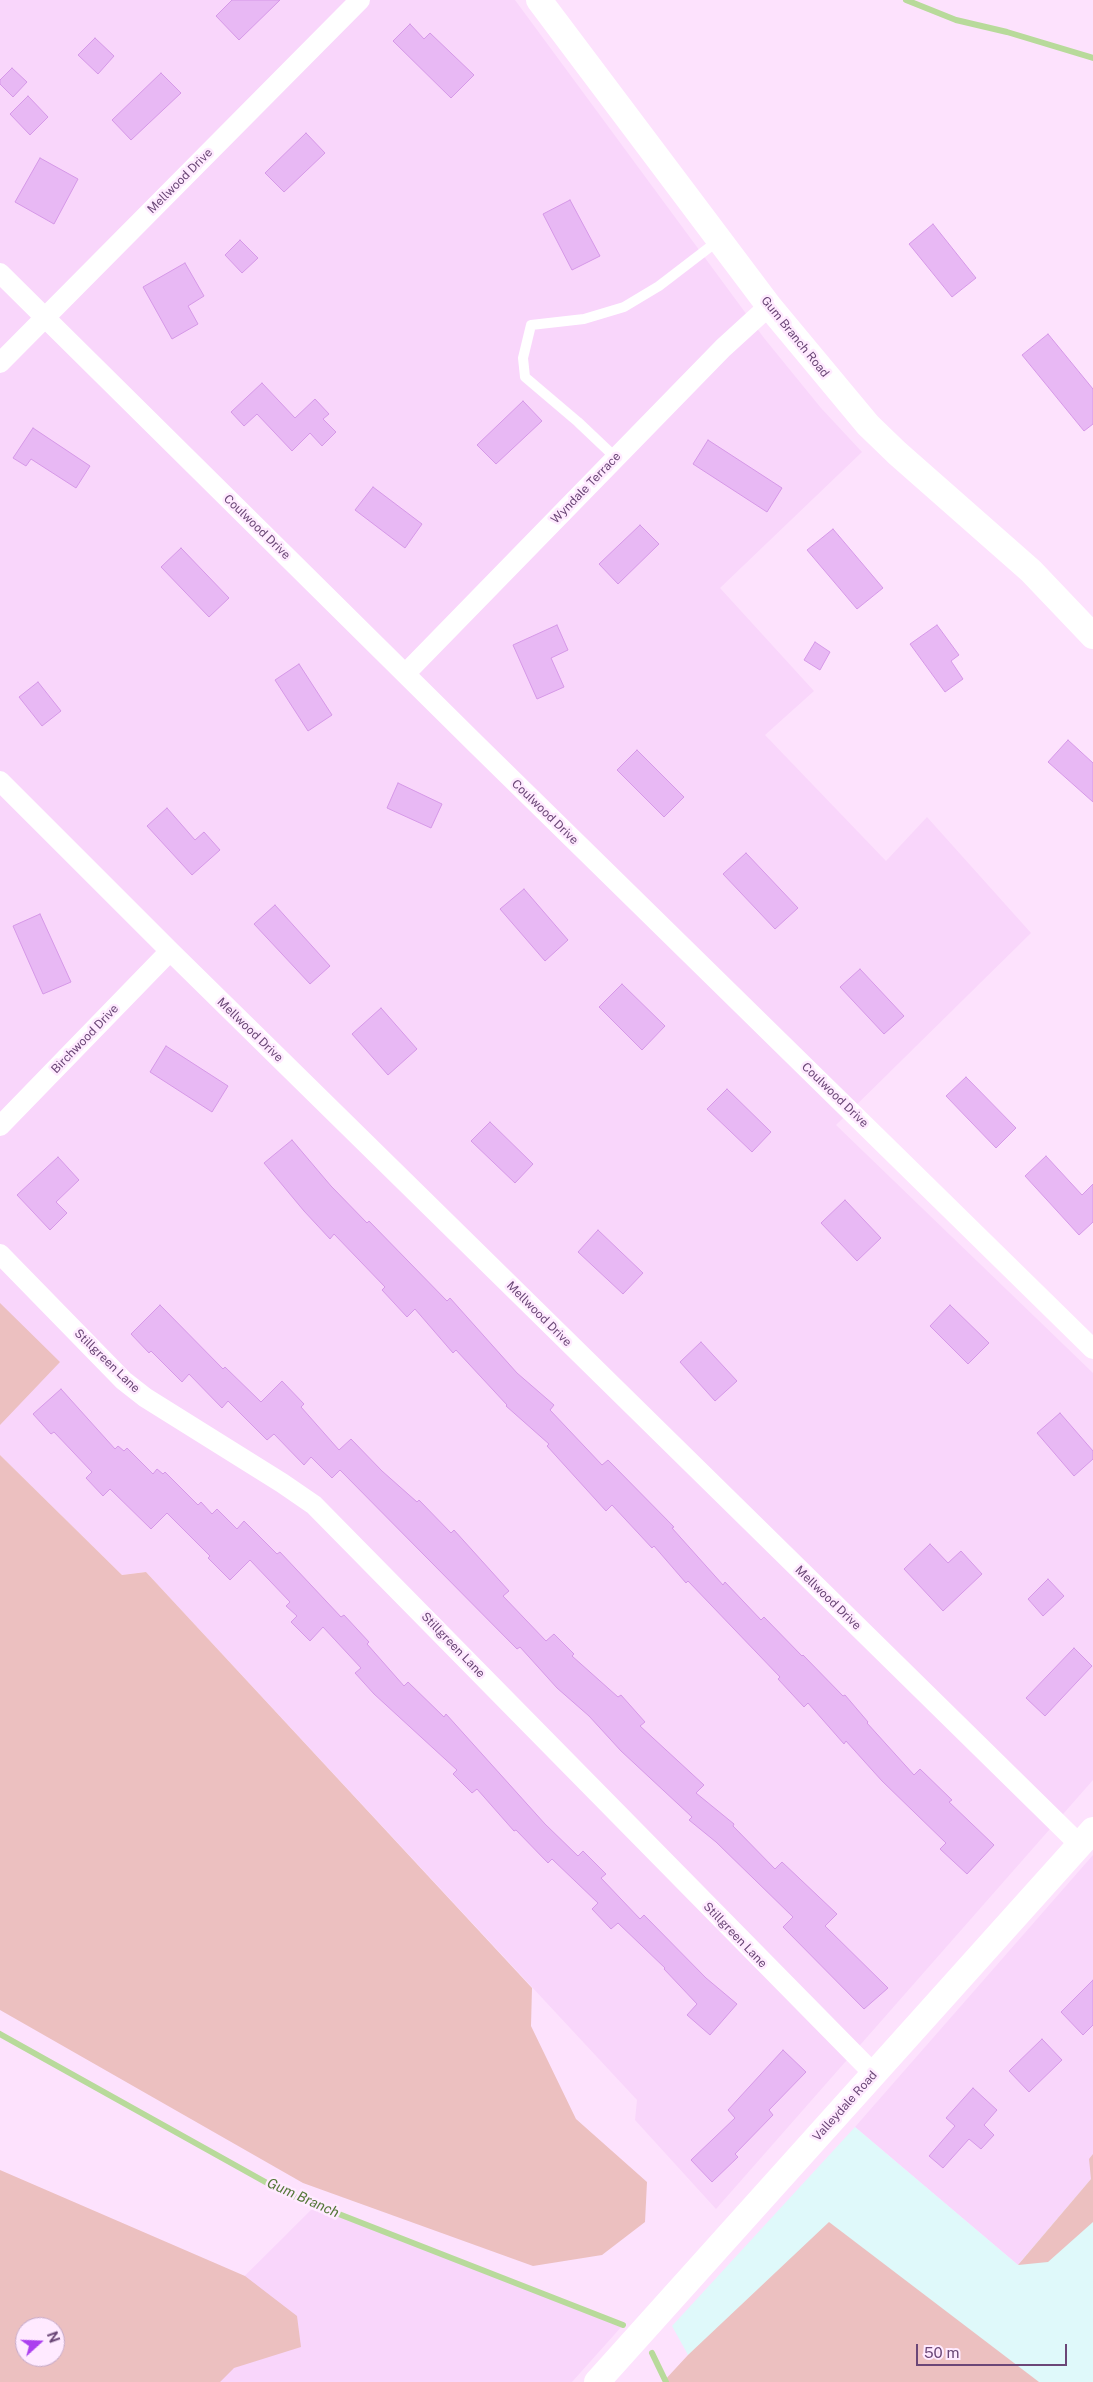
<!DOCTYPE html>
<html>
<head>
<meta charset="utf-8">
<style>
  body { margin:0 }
  #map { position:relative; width:1093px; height:2382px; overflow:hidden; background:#fde2fd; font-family:"Public Sans",sans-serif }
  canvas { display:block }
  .north { position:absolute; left:15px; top:2317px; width:50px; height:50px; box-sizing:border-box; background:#ffeaff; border:1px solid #c4a9c9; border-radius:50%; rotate:70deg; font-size:14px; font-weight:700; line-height:20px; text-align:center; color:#6b4777 }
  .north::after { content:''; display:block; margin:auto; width:18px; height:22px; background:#ac40ef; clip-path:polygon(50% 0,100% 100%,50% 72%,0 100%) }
  .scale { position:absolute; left:916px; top:2344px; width:151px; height:22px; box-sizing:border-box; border:2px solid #6b4777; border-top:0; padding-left:6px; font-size:15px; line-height:18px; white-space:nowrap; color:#6b4777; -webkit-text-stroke:4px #ffeaff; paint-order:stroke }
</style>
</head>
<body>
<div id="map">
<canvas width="1093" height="2382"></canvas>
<div class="north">N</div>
<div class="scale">50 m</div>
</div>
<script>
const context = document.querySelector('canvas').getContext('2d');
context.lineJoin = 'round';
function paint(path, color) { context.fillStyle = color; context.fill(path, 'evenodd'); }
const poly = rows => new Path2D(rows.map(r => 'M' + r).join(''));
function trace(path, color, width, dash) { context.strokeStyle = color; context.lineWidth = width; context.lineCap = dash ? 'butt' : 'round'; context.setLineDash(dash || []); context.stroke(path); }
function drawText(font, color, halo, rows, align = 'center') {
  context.font = font + ' "Public Sans",sans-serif'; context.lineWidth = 5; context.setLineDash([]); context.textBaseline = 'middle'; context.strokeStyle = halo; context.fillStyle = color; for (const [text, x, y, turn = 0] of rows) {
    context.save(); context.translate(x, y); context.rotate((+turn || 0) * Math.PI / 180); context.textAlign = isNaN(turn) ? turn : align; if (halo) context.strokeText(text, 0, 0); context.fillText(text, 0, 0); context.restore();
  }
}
paint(poly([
  [0,0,515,0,764,338,821,408,862,452,720,588,814,691,765,735,886,861,927,817,1031,933,836,1125,1093,1373,1093,1780,716,2209,635,2120,637,2100,146,1572,122,1575,0,1455],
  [1093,1855,1093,2177,1018,2265,855,2127],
  [316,2205,623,2325,572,2382,138,2382]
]), '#f9d6fb');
paint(poly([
  [855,2127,1018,2265,1093,2177,1093,2382,703,2382,672,2326]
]), '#dff9fa');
paint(poly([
  [0,1303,60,1362,0,1425],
  [0,1455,122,1575,146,1572,532,1988,531,2026,576,2119,647,2182,645,2222,602,2255,533,2266,303,2183,0,2010],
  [1093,2154,1093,2222,1048,2262,1018,2265,1091,2179,1089,2159],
  [0,2170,245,2276,297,2316,301,2347,234,2368,220,2382,0,2382],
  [25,2327,55,2327,55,2357,25,2357],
  [829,2222,1039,2382,663,2382,688,2355]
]), '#ecc0c0');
trace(poly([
  [906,0,956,20,1007,32,1093,58],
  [0,2034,285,2193,623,2325],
  [652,2353,666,2382]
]), '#b8da9b', 6);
const building = poly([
  [232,0,280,0,239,40,216,16,232,0],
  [410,24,424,39,430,33,474,75,451,98,393,41,410,24],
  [95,38,114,56,98,74,78,55,95,38],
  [12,68,27,82,13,97,0,84,0,80,12,68],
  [161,73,181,93,131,140,112,120,161,73],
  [28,96,48,117,30,135,10,114,28,96],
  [306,133,325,153,284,192,265,173,306,133],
  [40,158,78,179,54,224,15,202,40,158],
  [570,200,600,256,572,270,543,214,570,200],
  [933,224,976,278,952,297,909,244,933,224],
  [240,240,258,258,242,273,225,255,240,240],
  [185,263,204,296,188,306,198,324,172,339,143,287,185,263],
  [1048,334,1093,389,1093,424,1084,431,1022,355,1048,334],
  [262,383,295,418,315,399,329,414,323,419,336,432,322,446,310,433,292,451,257,414,244,426,231,412,262,383],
  [523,401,542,421,496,464,477,445,523,401],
  [33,428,90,466,76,488,31,459,26,466,13,458,33,428],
  [708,440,782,488,767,512,693,464,708,440],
  [373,487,422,524,405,548,355,510,373,487],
  [640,525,659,544,618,584,599,564,640,525],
  [833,529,883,588,857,609,807,550,833,529],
  [181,548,229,598,209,617,161,567,181,548],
  [557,625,568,650,551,658,564,687,537,699,513,645,557,625],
  [937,625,959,655,951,661,963,679,945,692,910,644,937,625],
  [815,642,830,652,820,670,804,660,815,642],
  [299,664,332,715,308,731,275,680,299,664],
  [38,682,61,711,42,726,19,697,38,682],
  [1068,740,1093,763,1093,802,1048,762,1068,740],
  [637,750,684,797,664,817,617,770,637,750],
  [398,783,442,804,431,828,387,808,398,783],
  [167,808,195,840,204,832,220,850,192,875,147,826,167,808],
  [746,853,798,908,775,929,723,874,746,853],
  [524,889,568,940,545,961,500,909,524,889],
  [275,905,330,966,310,984,254,924,275,905],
  [40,914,71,982,43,994,13,926,40,914],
  [860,969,904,1016,884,1034,840,987,860,969],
  [622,984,665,1026,642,1050,599,1007,622,984],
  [381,1008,417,1049,388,1075,352,1034,381,1008],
  [166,1046,228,1086,212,1112,150,1072,166,1046],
  [966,1077,1016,1128,996,1148,946,1096,966,1077],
  [727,1089,771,1132,752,1152,707,1109,727,1089],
  [490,1122,533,1164,515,1183,471,1141,490,1122],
  [292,1140,331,1186,367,1223,369,1221,447,1301,450,1298,517,1373,554,1405,550,1410,602,1465,608,1460,674,1527,672,1528,723,1585,725,1582,761,1620,764,1617,802,1656,803,1655,843,1696,845,1695,868,1722,867,1723,914,1775,920,1769,952,1800,949,1802,994,1845,967,1874,940,1849,946,1843,882,1781,846,1741,844,1744,808,1703,804,1707,778,1679,780,1677,688,1581,686,1583,654,1546,652,1548,612,1505,606,1511,547,1446,549,1444,506,1406,507,1405,456,1350,453,1353,415,1309,407,1317,382,1290,385,1287,334,1234,330,1239,304,1211,264,1163,292,1140],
  [1046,1156,1082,1195,1093,1184,1093,1222,1079,1235,1025,1176,1046,1156],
  [58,1157,79,1180,56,1202,67,1213,50,1230,17,1195,58,1157],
  [845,1200,881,1238,857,1261,821,1223,845,1200],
  [598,1230,643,1273,623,1294,578,1252,598,1230],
  [160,1305,223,1369,225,1367,261,1402,282,1381,304,1404,301,1407,339,1450,351,1439,382,1471,417,1502,419,1500,451,1533,454,1530,509,1591,503,1596,546,1641,554,1634,574,1654,572,1656,618,1697,621,1695,645,1722,640,1726,704,1785,696,1793,734,1824,733,1826,775,1869,782,1862,837,1914,825,1926,888,1988,864,2009,783,1927,793,1917,716,1842,689,1820,692,1817,621,1751,589,1716,557,1688,520,1647,517,1649,340,1470,332,1478,311,1457,304,1465,274,1434,267,1440,228,1401,222,1408,189,1374,182,1382,151,1351,149,1353,131,1334,160,1305],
  [950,1305,989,1343,968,1364,930,1326,950,1305],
  [701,1342,737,1381,715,1401,680,1362,701,1342],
  [61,1389,115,1449,118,1446,124,1451,127,1448,153,1474,157,1469,163,1474,165,1472,198,1505,201,1502,212,1514,217,1509,237,1529,244,1521,277,1554,280,1552,341,1617,344,1615,369,1642,367,1644,404,1686,408,1682,444,1717,446,1714,545,1824,578,1856,583,1851,606,1874,601,1878,640,1919,644,1915,706,1978,737,2004,710,2035,687,2015,697,2004,664,1969,665,1968,618,1923,611,1929,592,1909,598,1903,552,1859,548,1863,516,1830,514,1831,477,1789,472,1793,453,1774,457,1770,374,1694,355,1673,361,1668,323,1627,310,1641,291,1622,297,1616,286,1606,290,1602,250,1560,230,1580,208,1558,210,1556,167,1513,151,1529,110,1489,103,1496,86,1478,92,1472,54,1432,51,1434,33,1414,61,1389],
  [1060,1413,1093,1451,1093,1459,1074,1476,1037,1433,1060,1413],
  [930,1544,948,1563,961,1551,982,1574,943,1611,904,1569,930,1544],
  [1048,1579,1064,1596,1043,1616,1028,1599,1048,1579],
  [1074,1648,1092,1666,1045,1716,1026,1698,1074,1648],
  [1093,1980,1093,2025,1083,2035,1061,2012,1093,1980],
  [1042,2039,1062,2060,1029,2092,1009,2071,1042,2039],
  [783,2050,806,2072,769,2110,773,2115,735,2154,738,2157,712,2182,691,2160,735,2118,728,2110,783,2050],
  [973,2088,997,2110,984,2125,994,2135,981,2149,969,2139,943,2168,929,2156,955,2126,946,2118,973,2088]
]);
paint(building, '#e8b8f4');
trace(building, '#d698e8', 1);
trace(poly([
  [616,458,578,422,525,377,523,358,531,325,584,319,624,307,659,286,719,240]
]), '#fff', 10);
trace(poly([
  [0,273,478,746,1093,1349],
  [0,363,360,0],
  [406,673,723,348,769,306],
  [0,781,170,951,1080,1845],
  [0,1126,170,951],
  [0,1254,123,1380,146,1398,282,1483,314,1505,874,2074]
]), '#fff', 20);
trace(poly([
  [539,0,769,306,868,425,897,453,1031,571,1093,636],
  [597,2382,1093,1830]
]), '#fff', 26);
drawText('12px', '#6b4777', '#ffeaff', [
  ["Mellwood Drive",180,181,-45],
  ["Gum Branch Road",795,337,51],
  ["Wyndale Terrace",586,488,-46],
  ["Coulwood Drive",257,527,44],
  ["Coulwood Drive",545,812,44],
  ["Mellwood Drive",250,1030,44],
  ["Birchwood Drive",85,1039,-46],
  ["Coulwood Drive",835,1095,44],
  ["Mellwood Drive",539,1314,45],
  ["Stillgreen Lane",107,1361,44],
  ["Mellwood Drive",828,1598,44],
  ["Stillgreen Lane",453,1645,46],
  ["Stillgreen Lane",735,1935,46],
  ["Valleydale Road",845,2106,-48]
]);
drawText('italic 14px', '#537637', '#ffeaff', [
  ["Gum Branch",303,2198,24]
]);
</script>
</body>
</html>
